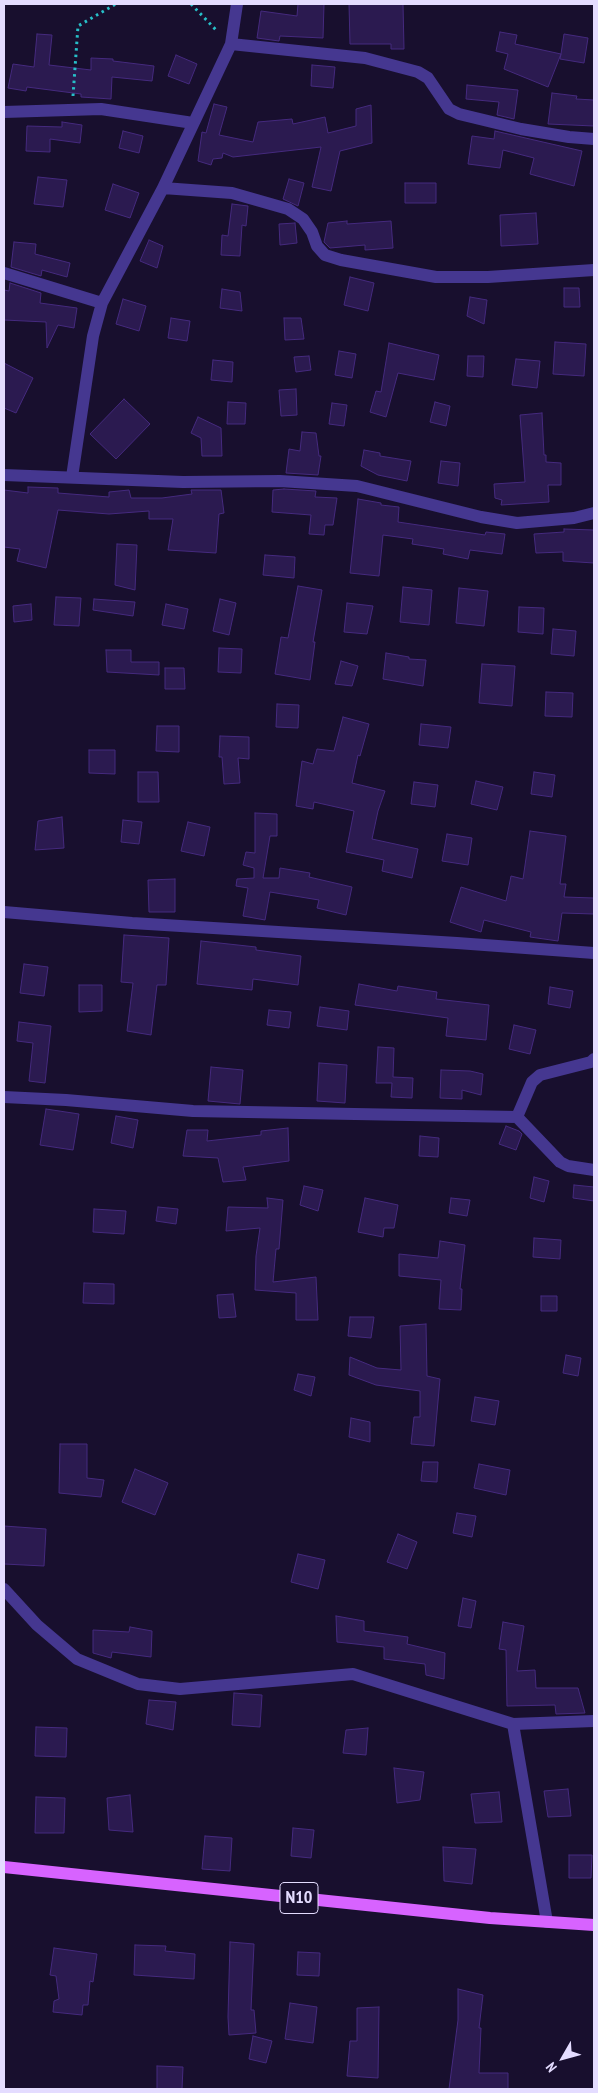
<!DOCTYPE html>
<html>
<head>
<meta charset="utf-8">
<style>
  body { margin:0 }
  #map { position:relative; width:598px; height:2093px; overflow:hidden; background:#180f2e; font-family:"PT Sans Narrow",sans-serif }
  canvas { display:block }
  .frame { position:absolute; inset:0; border:5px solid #e4dcff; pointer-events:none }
  .north { position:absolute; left:538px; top:2033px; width:50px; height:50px; -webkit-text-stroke:4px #180f2e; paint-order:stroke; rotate:232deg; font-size:14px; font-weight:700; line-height:20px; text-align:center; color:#e4dcff }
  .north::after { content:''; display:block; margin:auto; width:18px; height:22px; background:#e4dcff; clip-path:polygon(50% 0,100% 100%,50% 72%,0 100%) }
</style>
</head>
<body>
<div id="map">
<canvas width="598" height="2093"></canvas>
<div class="frame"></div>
<div class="north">N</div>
</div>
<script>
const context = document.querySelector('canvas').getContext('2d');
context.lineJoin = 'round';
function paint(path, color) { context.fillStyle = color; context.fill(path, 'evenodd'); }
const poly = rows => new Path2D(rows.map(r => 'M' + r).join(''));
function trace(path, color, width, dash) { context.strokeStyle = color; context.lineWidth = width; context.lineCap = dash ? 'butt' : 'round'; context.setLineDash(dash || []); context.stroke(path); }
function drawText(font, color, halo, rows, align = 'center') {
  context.font = font + ' "PT Sans Narrow",sans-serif'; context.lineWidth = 4.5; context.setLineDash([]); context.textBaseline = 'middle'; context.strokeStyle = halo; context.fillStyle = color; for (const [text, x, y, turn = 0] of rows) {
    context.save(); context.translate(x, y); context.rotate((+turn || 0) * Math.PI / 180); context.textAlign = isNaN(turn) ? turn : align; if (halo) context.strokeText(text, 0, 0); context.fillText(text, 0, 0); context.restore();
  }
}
const building = poly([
  [298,4,324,4,323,38,280,36,279,41,257,38,261,11,297,16,298,4],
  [349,4,403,4,404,49,391,49,391,44,350,44,349,4],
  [500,32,517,35,515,44,561,54,564,34,588,38,584,63,560,59,561,54,548,87,504,69,508,54,496,51,500,32],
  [37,34,52,35,49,65,91,70,91,58,113,59,113,61,154,66,152,81,112,77,111,99,81,97,81,94,27,87,26,91,8,88,13,64,34,67,37,34],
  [176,55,197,64,189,84,168,76,176,55],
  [312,65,335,67,333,88,311,86,312,65],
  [467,85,518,90,514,119,497,115,499,102,466,99,467,85],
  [552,93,577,96,576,99,594,100,594,126,548,124,552,93],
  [214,104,227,107,219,135,253,142,258,122,292,119,293,124,325,117,328,133,356,126,356,109,371,105,372,143,340,151,331,191,312,187,321,147,233,157,223,153,222,158,213,159,211,165,198,161,202,132,206,133,214,104],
  [62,122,82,125,80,143,50,139,50,152,26,151,27,126,62,127,62,122],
  [123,131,143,136,139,153,119,148,123,131],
  [495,131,582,151,574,186,530,174,534,158,503,150,500,168,468,164,472,136,494,139,495,131],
  [38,177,67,180,63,207,34,204,38,177],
  [289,179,304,183,298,206,283,199,289,179],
  [405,183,436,183,436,203,405,203,405,183],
  [113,184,139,193,130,218,105,210,113,184],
  [232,204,248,206,246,226,242,225,240,256,221,255,222,235,228,236,232,204],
  [536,213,538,244,501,246,500,215,536,213],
  [347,221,347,224,391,221,393,248,365,250,365,245,330,248,324,242,328,223,347,221],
  [295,223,297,243,280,245,279,224,295,223],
  [149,240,163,246,157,268,140,261,149,240],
  [14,242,36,244,35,254,70,263,67,277,42,270,41,276,11,267,14,242],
  [350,277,374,283,368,311,344,305,350,277],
  [10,283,41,293,40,303,77,308,74,328,58,325,47,348,46,322,4,320,4,290,9,291,10,283],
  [564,288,579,288,580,307,564,307,564,288],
  [222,289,240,292,242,311,220,308,222,289],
  [470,297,487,300,484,324,467,316,470,297],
  [123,299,146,306,139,331,116,324,123,299],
  [171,318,190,321,187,341,168,338,171,318],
  [284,318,301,318,304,339,285,340,284,318],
  [555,342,586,344,584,376,553,374,555,342],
  [389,343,439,355,434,380,398,373,386,417,370,412,376,391,381,392,389,343],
  [339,351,356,354,352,378,335,375,339,351],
  [309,356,311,370,296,372,294,357,309,356],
  [468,356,484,356,483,377,467,376,468,356],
  [516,359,540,361,537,388,512,385,516,359],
  [213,360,233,362,232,382,211,380,213,360],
  [4,363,33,378,16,413,4,408,4,363],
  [296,389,297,415,281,416,279,390,296,389],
  [124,399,150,424,116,459,90,434,124,399],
  [228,402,246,403,245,424,227,424,228,402],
  [435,402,450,406,446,426,430,422,435,402],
  [332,403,347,405,344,426,329,424,332,403],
  [542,413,544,455,546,455,546,462,561,463,561,485,548,485,549,502,501,505,502,500,495,498,494,484,525,482,520,415,542,413],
  [198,417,221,428,222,456,202,456,201,438,191,433,198,417],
  [302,432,316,433,319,456,321,456,318,475,286,473,289,449,300,451,302,432],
  [364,450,380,453,380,456,411,461,407,481,378,475,361,466,364,450],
  [441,461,460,463,458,486,438,483,441,461],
  [28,487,58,488,58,493,109,497,109,492,129,490,131,498,162,498,192,494,191,490,221,490,224,513,219,514,216,553,168,550,173,519,149,519,149,511,109,514,58,510,46,568,17,561,20,549,4,547,4,490,28,493,28,487],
  [284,489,316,491,315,497,337,498,333,525,325,525,324,535,309,534,311,515,272,512,273,490,284,489],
  [358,499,381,503,381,505,399,507,398,522,485,535,486,532,505,534,502,554,470,550,468,559,443,554,444,549,412,544,413,539,383,535,379,576,350,573,358,499],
  [564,529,594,530,594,563,563,561,563,552,536,553,534,534,564,532,564,529],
  [117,544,137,545,135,590,115,585,117,544],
  [265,555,295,557,294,578,263,575,265,555],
  [298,586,322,590,313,642,315,642,310,680,275,674,281,637,288,638,298,586],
  [403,587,432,590,429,625,400,622,403,587],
  [459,588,488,591,484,626,456,623,459,588],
  [56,597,81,598,79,626,54,625,56,597],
  [94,599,135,602,133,616,93,610,94,599],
  [220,599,236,603,229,635,213,631,220,599],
  [347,603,373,606,367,634,344,632,347,603],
  [31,604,32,620,14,622,13,606,31,604],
  [166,604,188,609,184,629,162,625,166,604],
  [519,607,544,608,543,634,518,632,519,607],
  [553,629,576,631,574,656,551,654,553,629],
  [219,648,242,649,241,673,218,672,219,648],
  [106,650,131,650,131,662,159,662,159,675,107,672,106,650],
  [386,653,409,657,409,659,426,660,423,686,383,679,386,653],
  [341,661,358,666,352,686,335,684,341,661],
  [482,664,515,666,512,706,479,703,482,664],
  [165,668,184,668,185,689,165,689,165,668],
  [546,692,573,693,572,717,545,716,546,692],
  [277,704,299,705,298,728,276,727,277,704],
  [343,717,369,724,360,756,358,755,352,783,385,791,378,811,372,839,418,849,412,878,382,871,384,860,346,852,354,811,314,802,313,809,296,806,302,761,313,764,317,749,334,751,343,717],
  [421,724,451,727,448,748,419,745,421,724],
  [157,726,179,726,179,752,156,751,157,726],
  [220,736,249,737,249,759,238,758,240,783,224,784,222,757,219,757,220,736],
  [89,750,115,750,115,774,89,773,89,750],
  [138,772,158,772,159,802,138,802,138,772],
  [534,772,555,775,552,797,531,794,534,772],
  [476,781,503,787,497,810,471,804,476,781],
  [414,782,438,785,435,807,411,804,414,782],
  [255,813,277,814,277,836,270,836,263,878,279,878,280,868,310,873,309,877,352,887,346,915,317,908,319,900,270,892,265,920,243,916,248,888,236,886,237,879,254,878,254,868,243,865,246,852,255,853,255,813],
  [62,817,64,848,35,850,38,821,62,817],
  [123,820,142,822,139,844,121,842,123,820],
  [188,822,210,827,204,856,181,851,188,822],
  [530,831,566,836,560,884,566,884,564,897,594,898,594,914,562,913,558,941,530,937,531,932,484,920,481,932,450,922,461,887,506,901,511,876,523,879,530,831],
  [447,834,472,838,468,865,442,861,447,834],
  [175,879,175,912,149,912,148,880,175,879],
  [124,935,169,938,166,985,157,985,151,1035,127,1031,133,983,121,982,124,935],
  [201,941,256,947,256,950,301,956,298,985,253,979,252,990,197,984,201,941],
  [24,964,48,967,44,996,20,993,24,964],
  [359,984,397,991,398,986,437,992,436,999,489,1005,486,1040,446,1036,448,1018,355,1005,359,984],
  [79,985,102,985,102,1011,79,1012,79,985],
  [550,987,573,991,570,1008,548,1004,550,987],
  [320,1007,349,1011,347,1030,317,1026,320,1007],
  [269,1010,291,1012,289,1028,267,1025,269,1010],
  [19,1022,51,1026,45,1083,29,1081,33,1043,17,1041,19,1022],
  [514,1025,536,1030,530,1054,509,1049,514,1025],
  [378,1047,394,1048,393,1077,413,1078,412,1098,391,1097,392,1083,376,1083,378,1047],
  [319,1063,347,1065,345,1103,317,1101,319,1063],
  [211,1067,243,1070,240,1104,208,1101,211,1067],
  [441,1070,470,1071,483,1074,481,1095,462,1090,462,1099,440,1098,441,1070],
  [46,1109,79,1114,73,1150,40,1145,46,1109],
  [116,1116,138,1120,133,1148,111,1143,116,1116],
  [506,1126,519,1131,522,1134,516,1150,499,1144,506,1126],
  [288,1128,289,1161,243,1167,246,1180,223,1182,218,1158,183,1156,187,1130,208,1130,207,1141,261,1135,261,1131,288,1128],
  [420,1136,439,1138,438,1157,419,1156,420,1136],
  [534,1177,549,1181,544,1202,530,1198,534,1177],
  [574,1185,594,1187,594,1201,573,1198,574,1185],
  [304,1186,323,1190,318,1211,300,1205,304,1186],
  [267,1198,283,1200,279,1249,276,1249,273,1282,316,1277,318,1320,296,1320,296,1293,255,1290,256,1256,260,1228,226,1231,228,1207,268,1208,267,1198],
  [365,1198,398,1205,394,1228,384,1228,383,1237,358,1232,365,1198],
  [451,1198,470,1200,467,1216,449,1213,451,1198],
  [158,1207,178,1209,176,1224,156,1221,158,1207],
  [94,1209,126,1211,124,1234,93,1232,94,1209],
  [534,1238,561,1240,560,1259,533,1257,534,1238],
  [440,1241,465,1245,460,1289,462,1289,461,1310,439,1309,441,1280,399,1276,399,1254,438,1258,440,1241],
  [84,1283,114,1284,114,1304,83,1303,84,1283],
  [233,1294,236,1317,219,1318,217,1295,233,1294],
  [541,1296,557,1296,557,1311,541,1311,541,1296],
  [350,1317,374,1317,371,1338,348,1336,350,1317],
  [426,1324,427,1376,440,1379,434,1446,411,1444,414,1417,420,1417,420,1391,376,1385,349,1375,350,1357,377,1368,401,1370,400,1326,426,1324],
  [566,1355,581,1358,578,1376,563,1373,566,1355],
  [298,1374,315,1377,311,1396,294,1390,298,1374],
  [475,1397,499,1401,495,1425,471,1421,475,1397],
  [351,1418,370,1422,370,1442,349,1437,351,1418],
  [60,1444,87,1444,87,1478,104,1480,101,1497,59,1493,60,1444],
  [423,1462,438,1462,437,1482,421,1481,423,1462],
  [479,1464,510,1470,506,1495,474,1488,479,1464],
  [135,1469,168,1483,155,1515,122,1502,135,1469],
  [457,1513,476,1516,472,1537,453,1533,457,1513],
  [4,1526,46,1529,44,1566,4,1564,4,1526],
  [398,1534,417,1542,407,1569,387,1562,398,1534],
  [298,1554,325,1560,318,1589,291,1582,298,1554],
  [463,1598,476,1601,471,1628,458,1626,463,1598],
  [336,1616,364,1621,364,1631,408,1637,407,1644,445,1653,444,1679,426,1675,425,1664,384,1659,384,1647,337,1642,336,1616],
  [503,1622,524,1626,517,1671,535,1670,536,1688,578,1688,585,1713,556,1714,555,1705,507,1706,506,1650,499,1649,503,1622],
  [130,1627,152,1631,151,1657,112,1652,111,1658,93,1653,93,1630,129,1632,130,1627],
  [234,1693,262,1695,260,1727,232,1725,234,1693],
  [149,1700,176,1702,173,1730,146,1724,149,1700],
  [36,1727,67,1728,66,1757,35,1756,36,1727],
  [368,1728,366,1755,343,1753,346,1730,368,1728],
  [394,1768,424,1772,420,1800,397,1803,394,1768],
  [568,1789,571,1816,548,1817,544,1791,568,1789],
  [499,1792,502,1822,475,1823,471,1794,499,1792],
  [130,1795,133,1832,109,1830,107,1798,130,1795],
  [36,1797,65,1798,64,1833,35,1833,36,1797],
  [293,1828,314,1830,311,1858,291,1856,293,1828],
  [205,1836,232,1838,230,1871,202,1869,205,1836],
  [443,1847,476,1849,472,1884,444,1881,443,1847],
  [569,1855,592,1855,591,1878,569,1878,569,1855],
  [230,1942,254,1944,251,2010,254,2010,256,2033,229,2035,228,2017,230,1942],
  [135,1945,166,1946,165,1951,195,1954,194,1979,134,1975,135,1945],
  [54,1948,97,1954,93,1982,90,1981,88,2005,83,2005,82,2015,53,2012,54,2001,59,1999,56,1976,50,1975,54,1948],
  [298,1952,320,1953,319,1976,297,1975,298,1952],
  [458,1989,483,1995,479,2028,481,2028,479,2073,508,2073,508,2089,449,2089,458,2020,458,1989],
  [290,2003,317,2007,313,2043,285,2039,290,2003],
  [379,2007,378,2078,347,2076,350,2041,357,2041,357,2008,379,2007],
  [253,2036,272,2041,266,2063,249,2059,253,2036],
  [157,2066,183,2067,182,2089,157,2089,157,2066]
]);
paint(building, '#2b1a50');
trace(building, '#452a7e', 1);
trace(poly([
  [191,4,218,32],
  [73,96,78,26,116,4]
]), '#27bfc8', 3, [2.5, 4]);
trace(poly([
  [231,44,365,58,418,72,428,78,449,109,459,114,521,129,569,137,594,139],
  [4,112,101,109,193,123],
  [163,188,232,193,288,209,303,219,312,232,317,246,325,255,341,260,436,277,488,277,594,270],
  [4,273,102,303],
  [4,475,183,482,280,481,357,486,481,517,517,523,574,518,594,513],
  [72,477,93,336,102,303,163,188,231,44,237,4],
  [4,912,132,923,457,943,594,953],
  [4,1097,66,1100,193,1111,517,1117,560,1162,568,1166,594,1170],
  [517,1117,532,1082,540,1075,591,1062,594,1059],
  [4,1589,37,1625,77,1659,138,1684,180,1689,353,1674,513,1724,594,1721],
  [513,1724,547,1922]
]), '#453790', 12);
trace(poly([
  [4,1867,490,1918,594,1925]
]), '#d763ff', 12);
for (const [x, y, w] of [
  [299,1898,38]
]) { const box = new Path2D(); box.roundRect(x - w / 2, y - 15.5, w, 31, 4); context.fillStyle = '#180f2e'; context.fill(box); trace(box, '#e4dcff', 1); }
drawText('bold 18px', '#e4dcff', null, [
  ["N10",299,1898]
]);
</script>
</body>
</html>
